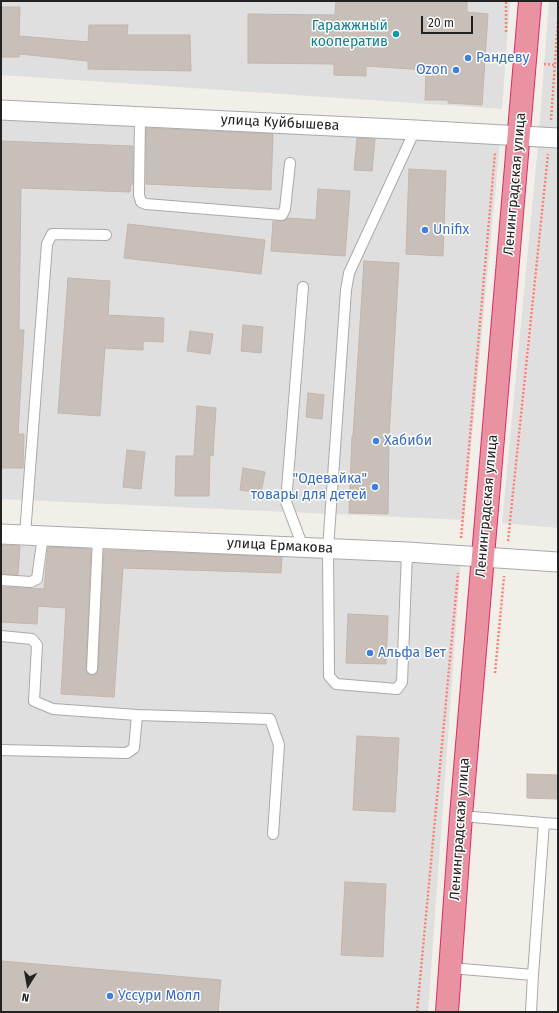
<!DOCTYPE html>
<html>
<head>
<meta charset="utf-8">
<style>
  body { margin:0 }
  #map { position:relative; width:559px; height:1013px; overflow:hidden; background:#f2efe9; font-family:"Fira Sans",sans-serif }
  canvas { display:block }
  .frame { position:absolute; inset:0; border:2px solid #222; pointer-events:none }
  .north { position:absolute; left:8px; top:965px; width:40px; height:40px; -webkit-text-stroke:3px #fff; paint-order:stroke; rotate:191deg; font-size:11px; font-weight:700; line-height:16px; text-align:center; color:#222 }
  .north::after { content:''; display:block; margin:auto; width:14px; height:18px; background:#222; clip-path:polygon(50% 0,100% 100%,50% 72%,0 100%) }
  .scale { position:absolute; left:421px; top:16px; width:52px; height:18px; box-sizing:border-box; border:2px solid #222; border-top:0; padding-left:5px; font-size:12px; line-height:14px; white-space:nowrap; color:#222; -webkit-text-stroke:3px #fff; paint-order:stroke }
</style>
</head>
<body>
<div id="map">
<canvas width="559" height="1013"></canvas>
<div class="frame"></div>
<div class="north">N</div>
<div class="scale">20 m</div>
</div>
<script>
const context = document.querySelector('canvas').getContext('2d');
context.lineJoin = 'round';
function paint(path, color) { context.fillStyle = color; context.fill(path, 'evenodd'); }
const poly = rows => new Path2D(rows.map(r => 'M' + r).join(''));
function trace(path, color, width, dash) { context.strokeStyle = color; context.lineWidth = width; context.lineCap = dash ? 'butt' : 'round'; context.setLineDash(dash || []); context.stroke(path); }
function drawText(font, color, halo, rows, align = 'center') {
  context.font = font + ' "Fira Sans",sans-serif'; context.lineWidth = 3; context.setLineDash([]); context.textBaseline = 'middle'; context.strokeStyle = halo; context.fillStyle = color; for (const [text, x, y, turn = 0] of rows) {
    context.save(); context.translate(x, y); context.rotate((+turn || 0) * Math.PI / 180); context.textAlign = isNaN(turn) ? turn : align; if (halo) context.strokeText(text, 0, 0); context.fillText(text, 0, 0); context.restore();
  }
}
paint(poly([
  [1,1,510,1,502,109,1,75],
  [549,1,558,1,558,528,502,523,538,145],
  [1,112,500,142,464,520,1,499],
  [1,540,461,557,428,1012,1,1012]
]), '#e0dfdf');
const building = poly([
  [336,1,467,1,467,12,488,14,482,105,448,103,448,100,425,100,426,70,366,66,366,76,334,75,334,64,248,63,248,14,335,15,336,1],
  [1,7,20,7,19,36,88,42,89,25,128,25,127,35,190,35,191,71,88,69,88,61,19,54,19,57,1,57,1,7],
  [146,128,273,134,271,190,146,184,146,128],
  [357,138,375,139,372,171,354,170,357,138],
  [1,141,133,146,133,184,131,184,130,192,21,188,19,330,24,330,18,434,24,434,23,468,1,468,1,141],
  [409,169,446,171,443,256,406,254,409,169],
  [318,189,350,191,345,256,271,251,273,221,282,221,288,218,316,220,318,189],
  [128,224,265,240,261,274,124,258,128,224],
  [364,261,399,263,389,437,388,514,349,513,352,436,353,436,364,261],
  [68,278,110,281,108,315,164,318,163,342,143,341,143,350,105,348,100,416,58,413,68,278],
  [243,325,263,327,261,353,241,351,243,325],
  [190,331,213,334,210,354,187,351,190,331],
  [308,393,324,395,322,419,306,417,308,393],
  [197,406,216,408,213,456,210,455,209,496,175,496,176,456,194,456,197,406],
  [127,450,145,452,141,489,123,487,127,450],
  [243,468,265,472,261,493,240,490,243,468],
  [1,545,20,546,18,575,1,574,1,545],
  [48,547,91,549,86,669,86,672,91,675,95,675,98,669,104,550,282,557,281,573,123,568,114,697,61,694,66,608,38,606,37,624,1,622,1,587,44,589,48,547],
  [348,614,388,616,386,664,346,663,348,614],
  [357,736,399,738,395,812,353,810,357,736],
  [527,774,558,775,558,799,527,798,527,774],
  [345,882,386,884,383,957,341,955,345,882],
  [1,961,221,980,218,1012,1,1012,1,961]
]);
paint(building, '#c7bfb8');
trace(building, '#c4b6ab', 1);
const lane = poly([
  [140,117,139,195,141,202,146,204,282,215,285,209,290,163],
  [25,535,47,244,52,234,106,235],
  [303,547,286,502,303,287],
  [407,552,402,682,397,689,336,684,329,676,328,549,346,290,349,273,415,130],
  [1,580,31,582,37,579,43,535],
  [1,636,32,639,37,645,34,701,53,709,137,715],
  [92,669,98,538],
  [1,750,127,753,134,748,137,715,270,719,279,745,273,834],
  [544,823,558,824],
  [451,968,533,975,544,823,461,816],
  [531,1012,533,975]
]);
const street = poly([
  [1,110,415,130,558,138],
  [1,534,407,552,558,562]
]);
const highway = poly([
  [447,1012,461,816,530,1]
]);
trace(lane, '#a9a9a9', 12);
trace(street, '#a9a9a9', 21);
trace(highway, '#dc2a67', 24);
trace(poly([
  [506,32,506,1],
  [544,64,555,65],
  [551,120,558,20],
  [461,538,495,153],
  [508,541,548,154],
  [495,673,504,576],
  [417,1012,458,573]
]), '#fa8072', 2.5, [2, 2]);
trace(lane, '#fff', 10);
trace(street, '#fff', 19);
trace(highway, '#e892a2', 22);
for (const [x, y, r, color] of [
  [396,34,4,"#0f9aa8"],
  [468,58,4,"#3f7fe0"],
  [456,70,4,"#3f7fe0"],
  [425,230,4,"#3f7fe0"],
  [376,441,4,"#3f7fe0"],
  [375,487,4,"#3f7fe0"],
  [370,653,4,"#3f7fe0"],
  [110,996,4,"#3f7fe0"]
]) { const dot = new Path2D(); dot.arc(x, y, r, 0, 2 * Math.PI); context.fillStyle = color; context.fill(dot); trace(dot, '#fff', 1.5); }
drawText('14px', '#0d838f', '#fff', [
  ["Гаражжный",388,26],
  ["кооператив",388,42]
], 'right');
drawText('14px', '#366cbe', '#fff', [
  ["Рандеву",476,58],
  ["Ozon",448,70,"right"],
  ["Unifix",433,230],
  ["Хабиби",384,441],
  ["\"Одевайка\"",367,479,"right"],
  ["товары для детей",367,495,"right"],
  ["Альфа Вет",378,653],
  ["Уссури Молл",118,996]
], 'left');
drawText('14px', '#222', '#fff', [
  ["улица Куйбышева",280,123,3],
  ["Ленинградская улица",515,184,-85],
  ["Ленинградская улица",487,506,-85],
  ["улица Ермакова",280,546,3],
  ["Ленинградская улица",460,829,-86]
]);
</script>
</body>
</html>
